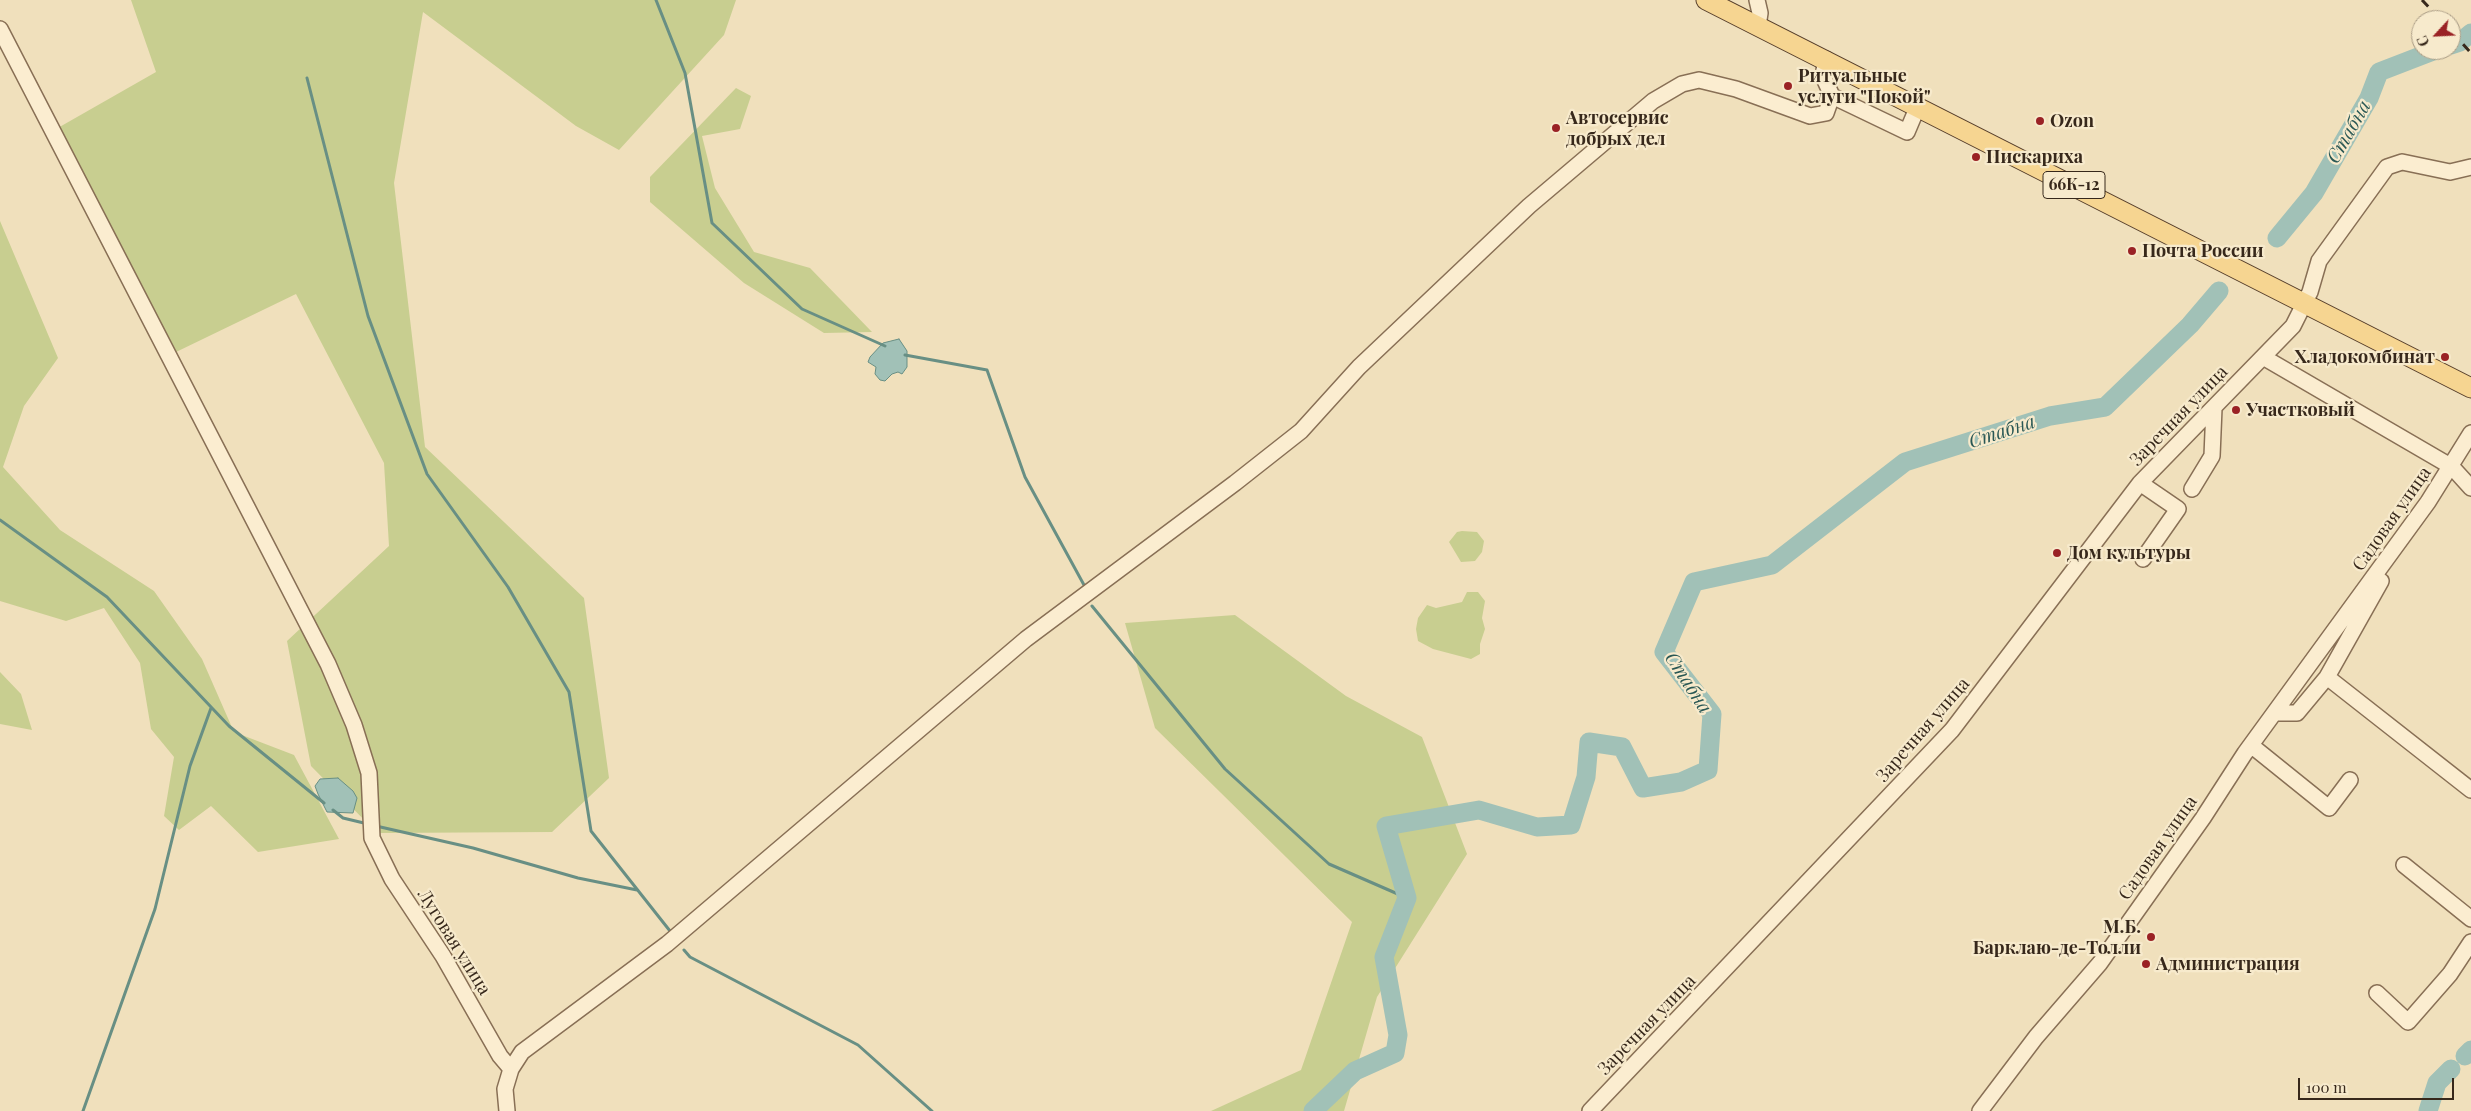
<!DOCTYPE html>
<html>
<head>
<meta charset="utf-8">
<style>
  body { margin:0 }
  #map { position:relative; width:2471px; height:1111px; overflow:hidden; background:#f0e0bc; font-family:"Playfair Display",serif }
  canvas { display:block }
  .north { position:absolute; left:2411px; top:10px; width:50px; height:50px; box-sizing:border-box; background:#f7eacc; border:1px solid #aa9c85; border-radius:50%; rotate:245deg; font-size:14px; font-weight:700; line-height:20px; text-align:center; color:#37281b }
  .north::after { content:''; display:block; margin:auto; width:18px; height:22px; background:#9a2225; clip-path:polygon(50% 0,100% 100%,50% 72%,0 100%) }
  .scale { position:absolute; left:2298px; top:1078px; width:156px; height:22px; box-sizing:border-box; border:2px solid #37281b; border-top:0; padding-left:6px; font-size:15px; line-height:18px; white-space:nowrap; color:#37281b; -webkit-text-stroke:4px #f7eacc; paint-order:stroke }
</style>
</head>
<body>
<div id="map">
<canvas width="2471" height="1111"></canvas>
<div class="north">С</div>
<div class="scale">100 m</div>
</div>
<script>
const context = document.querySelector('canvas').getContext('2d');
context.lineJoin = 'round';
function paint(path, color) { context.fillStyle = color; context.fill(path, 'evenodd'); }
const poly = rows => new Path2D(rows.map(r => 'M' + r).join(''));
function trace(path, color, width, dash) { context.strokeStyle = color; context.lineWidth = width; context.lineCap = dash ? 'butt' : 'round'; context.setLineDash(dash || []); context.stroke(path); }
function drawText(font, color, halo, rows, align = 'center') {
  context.font = font + ' "Playfair Display",serif'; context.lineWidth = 4.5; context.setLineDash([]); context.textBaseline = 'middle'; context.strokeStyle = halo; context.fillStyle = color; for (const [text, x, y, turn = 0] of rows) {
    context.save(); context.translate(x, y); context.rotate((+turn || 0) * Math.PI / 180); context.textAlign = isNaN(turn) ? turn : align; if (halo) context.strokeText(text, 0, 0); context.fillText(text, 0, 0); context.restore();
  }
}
paint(poly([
  [131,0,736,0,724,35,619,150,576,126,423,12,394,183,425,447,584,598,609,778,552,832,377,833,311,766,287,641,389,546,384,463,296,294,174,353,56,129,156,72],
  [736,88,751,96,740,129,702,136,715,188,754,252,810,268,872,332,824,333,744,283,650,202,650,177],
  [0,221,58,358,24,406,3,467,60,530,154,591,202,659,234,732,294,755,339,839,258,852,211,806,179,830,164,816,174,757,151,729,140,663,104,608,66,621,0,601],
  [1462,531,1477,532,1484,541,1482,552,1475,561,1461,562,1449,542,1457,532],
  [1467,592,1478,592,1485,601,1482,618,1485,629,1480,644,1480,654,1471,659,1433,649,1418,641,1416,629,1418,618,1427,605,1436,608,1462,602],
  [1235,615,1346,696,1422,737,1467,854,1377,997,1344,1111,1211,1111,1301,1070,1352,922,1155,728,1125,623],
  [0,672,21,694,32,730,0,724]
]), '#c8ce90');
const water = poly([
  [899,339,907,351,907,367,902,374,898,372,892,374,885,381,880,380,875,374,876,367,868,362,870,357,883,343,899,339],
  [338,778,353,791,357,798,353,813,327,812,318,794,315,786,320,779,338,778]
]);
paint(water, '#a1c1b7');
trace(water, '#688f84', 1);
trace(poly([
  [656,0,685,73,712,223,802,309,885,346],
  [307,78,368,316,427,474,508,587,569,692,591,831,670,931],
  [905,355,987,370,1025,477,1084,585],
  [0,520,107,597,229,726,324,803],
  [1092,606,1225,769,1329,864,1407,898],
  [333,810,343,818,368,824],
  [376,826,473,848,578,878,637,890],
  [684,950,690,957,858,1045,932,1111],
  [83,1111,155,909,190,766,211,708]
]), '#688f84', 3);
trace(poly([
  [2451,45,2460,42,2471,33],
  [2277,238,2314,193,2369,98,2379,72,2436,50],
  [2465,1056,2471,1050],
  [1313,1111,1355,1071,1395,1053,1398,1035,1384,957,1407,898,1386,826,1479,810,1537,827,1571,825,1586,777,1589,742,1622,747,1643,788,1681,782,1708,770,1712,714,1664,652,1694,582,1772,565,1905,462,2050,416,2105,407,2190,325,2219,291],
  [2428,1111,2437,1083,2451,1069]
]), '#a1c1b7', 19);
const minor = poly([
  [1757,0,1760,13,1758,26],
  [0,29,328,664,354,725,369,773,372,838,392,879,443,956,500,1056,511,1069],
  [1826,59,1823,76,1832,96],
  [2263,357,2452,467,2471,488],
  [2140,483,2178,509,2143,559],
  [2192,489,2212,456,2214,408],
  [2327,677,2471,790],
  [2275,713,2297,713,2327,677,2381,581],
  [2252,746,2329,808,2350,780],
  [2404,865,2471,919],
  [2377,993,2408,1022,2450,974,2471,942],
  [507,1111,505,1089,511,1069,522,1052,667,944,1026,639,1235,483,1301,431,1359,367,1529,206,1653,101,1682,84,1699,80,1736,89,1810,116,1826,113,1832,96,1907,132,1918,106],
  [1590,1111,1952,730,2140,483,2293,326,2310,292,2319,261,2387,167,2402,162,2450,172,2471,167],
  [1980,1111,2036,1037,2100,963,2203,818,2245,753,2428,502,2471,433]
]);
const major = poly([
  [1706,0,2471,388]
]);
trace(minor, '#886f55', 18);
trace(major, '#553d2a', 21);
trace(minor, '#fbedd0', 15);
trace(major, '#f6d591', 19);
trace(poly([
  [2422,0,2441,20],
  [2451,31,2471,53]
]), '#37281b', 3, [9, 9]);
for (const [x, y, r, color] of [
  [1788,86,5,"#9a2225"],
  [2040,121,5,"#9a2225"],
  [1556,128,5,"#9a2225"],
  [1976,157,5,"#9a2225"],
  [2132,251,5,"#9a2225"],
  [2445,357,5,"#9a2225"],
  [2236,410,5,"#9a2225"],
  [2057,553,5,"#9a2225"],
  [2151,937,5,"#9a2225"],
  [2146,964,5,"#9a2225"]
]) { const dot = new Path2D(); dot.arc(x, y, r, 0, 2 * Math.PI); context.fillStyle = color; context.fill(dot); trace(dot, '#f7eacc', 2); }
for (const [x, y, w] of [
  [2074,185,62]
]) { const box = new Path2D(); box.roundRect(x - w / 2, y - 13.5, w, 27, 4); context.fillStyle = '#f7eacc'; context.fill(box); trace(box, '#37281b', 1); }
drawText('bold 16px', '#37281b', null, [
  ["66К-12",2074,185]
]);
drawText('bold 18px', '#37281b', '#f7eacc', [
  ["Ритуальные",1798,76],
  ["услуги \"Покой\"",1798,97],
  ["Автосервис",1566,118],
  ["добрых дел",1566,139],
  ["Ozon",2050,121],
  ["Пискариха",1986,157],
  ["Почта России",2142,251],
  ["Хладокомбинат",2435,357,"right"],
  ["Участковый",2246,410],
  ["Дом культуры",2067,553],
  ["М.Б.",2141,927,"right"],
  ["Барклаю-де-Толли",2141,948,"right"],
  ["Администрация",2156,964]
], 'left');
drawText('18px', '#37281b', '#f7eacc', [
  ["Заречная улица",2179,416,-46],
  ["Садовая улица",2392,519,-55],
  ["Заречная улица",1923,730,-49],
  ["Садовая улица",2158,848,-55],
  ["Луговая улица",454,942,58],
  ["Заречная улица",1647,1025,-46]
]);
drawText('italic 19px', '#295754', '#f7eacc', [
  ["Стабна",2349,132,-60],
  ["Стабна",2002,432,-18],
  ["Стабна",1688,683,57]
]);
</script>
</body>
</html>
